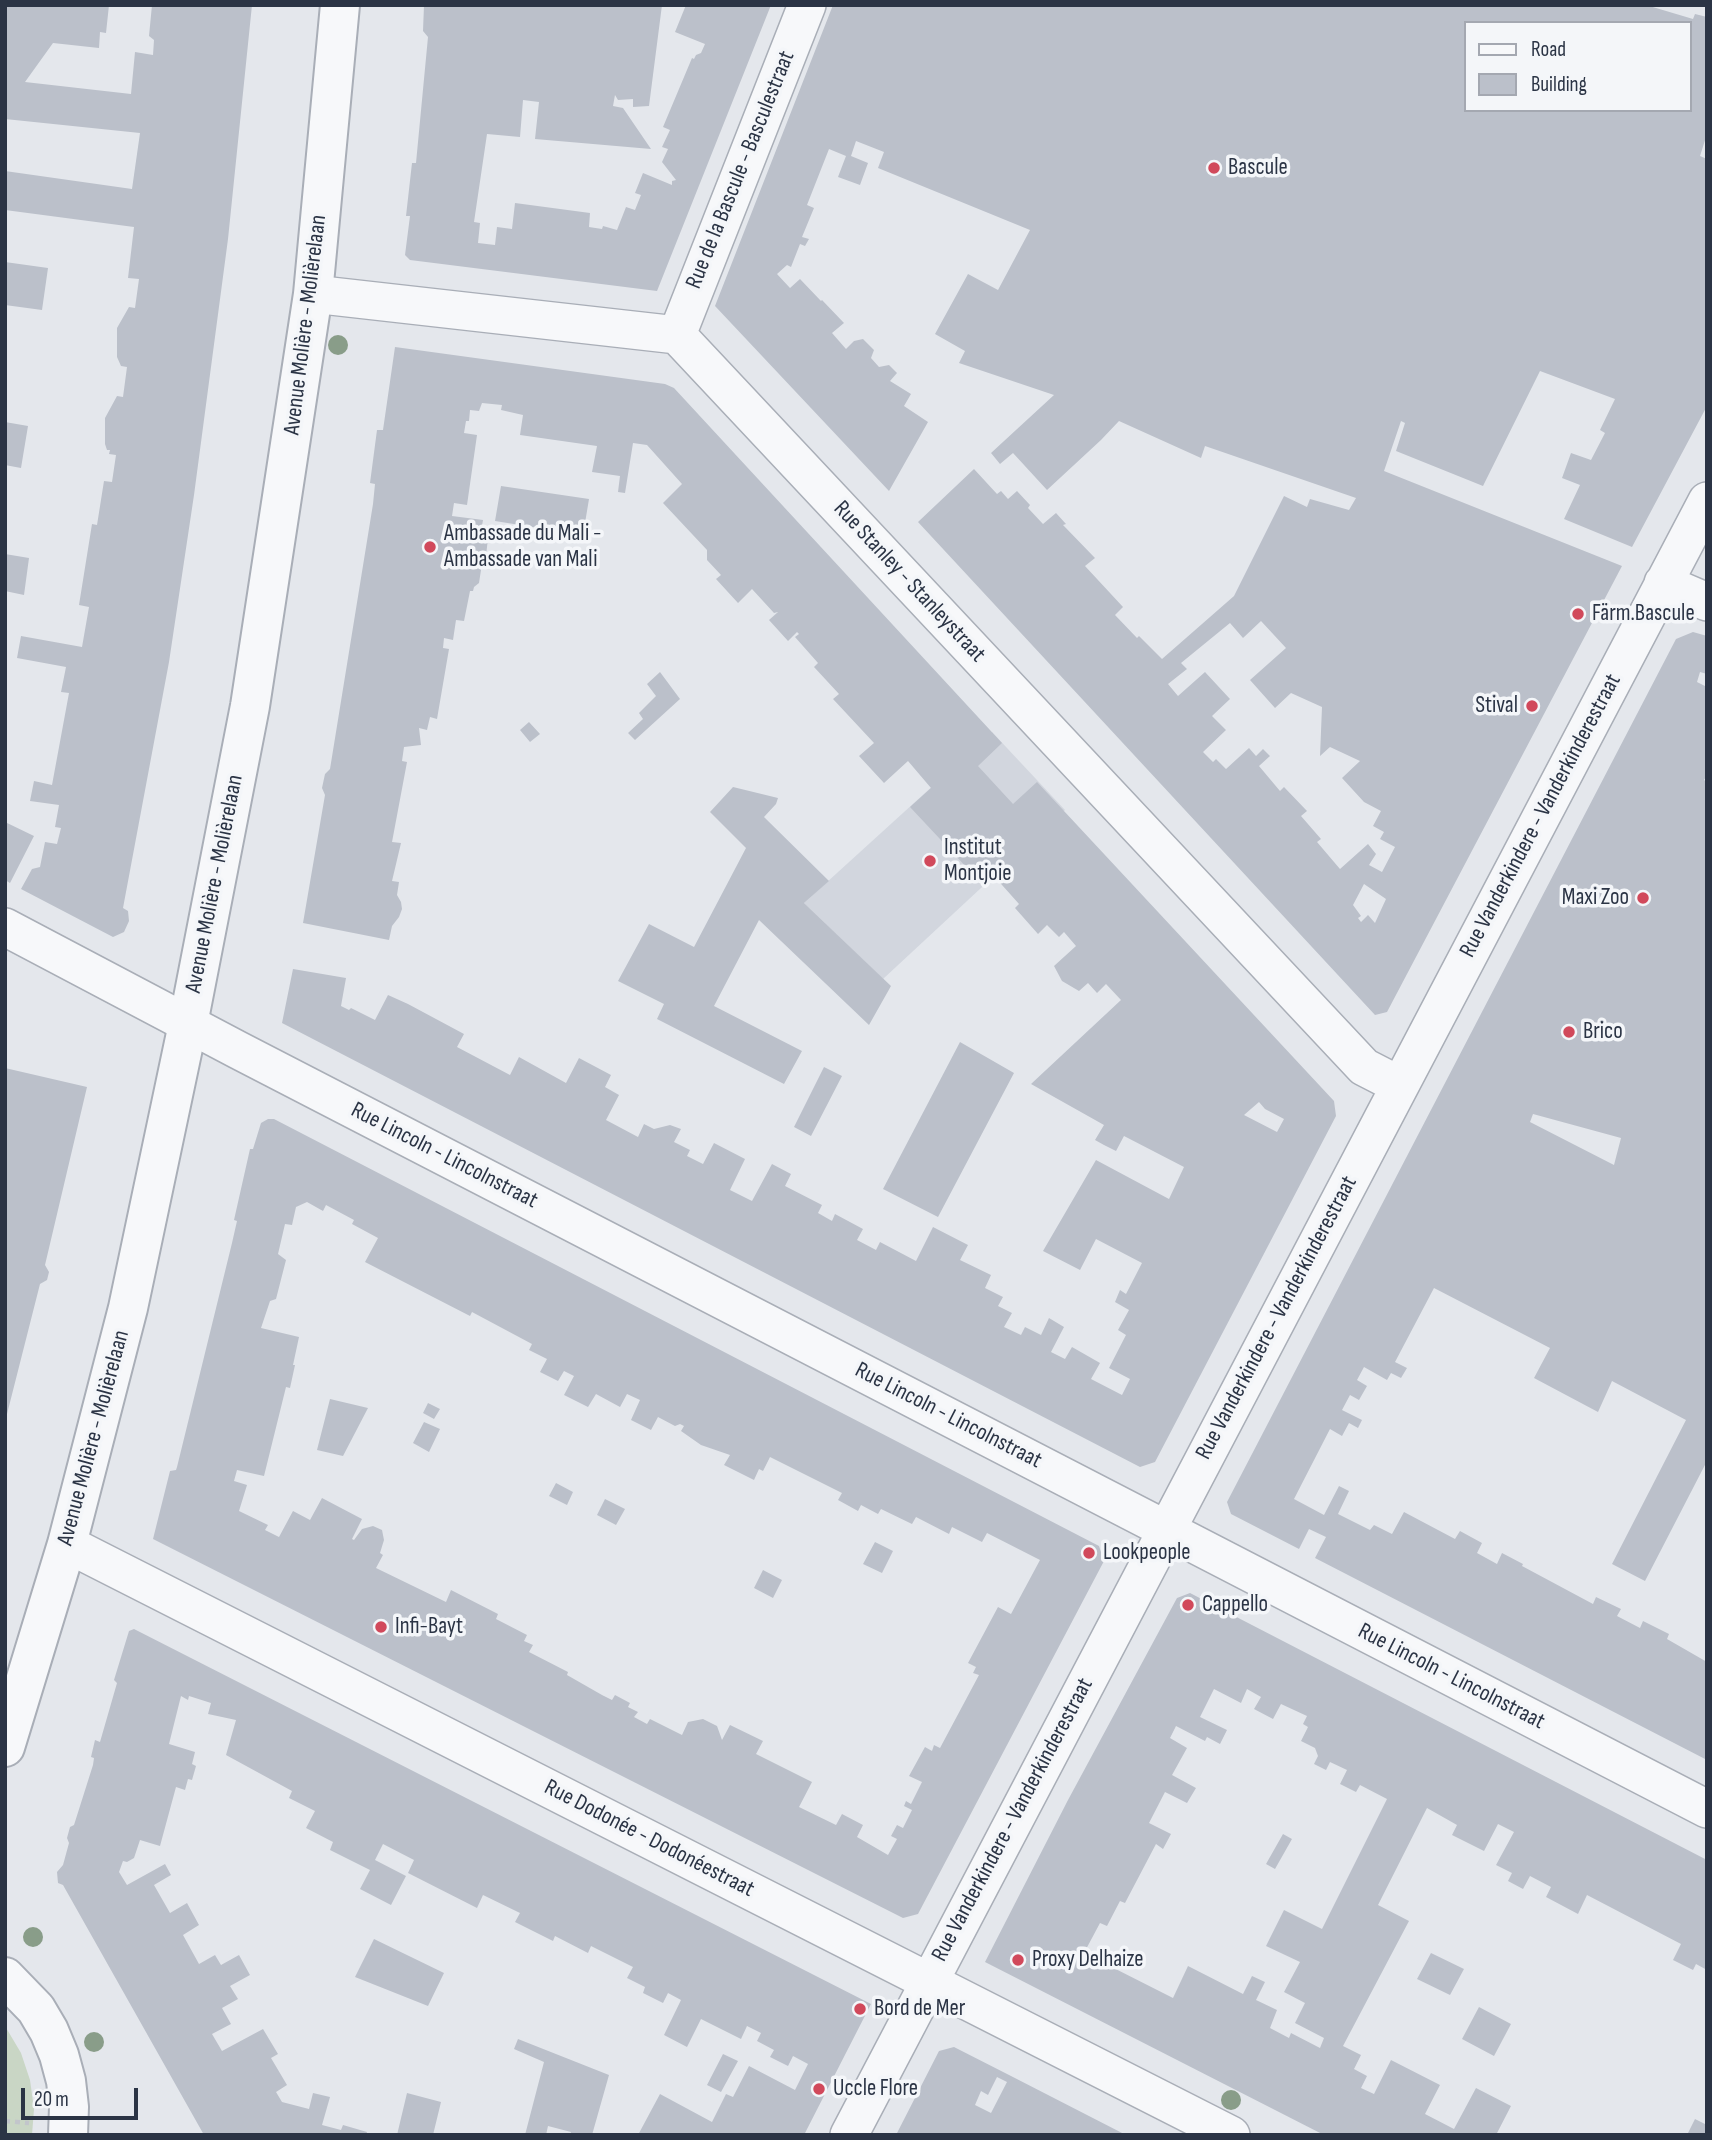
<!DOCTYPE html>
<html>
<head>
<meta charset="utf-8">
<style>
  body { margin:0 }
  #map { position:relative; width:1712px; height:2140px; overflow:hidden; background:#e4e7ec; font-family:"Sofia Sans Condensed",sans-serif }
  canvas { display:block }
  .frame { position:absolute; inset:0; border:7px solid #2b3445; pointer-events:none }
  .legend { position:absolute; left:1464px; top:21px; width:228px; height:91px; box-sizing:border-box; background:#f4f6f9; border:2px solid #a4a8b1; margin:0; padding:9px 12px; list-style:none; font-size:21px; color:#2b3445 }
  .legend li { display:flex; align-items:center; gap:14px; height:35px }
  .legend b { width:35px; border:2px solid #a4a8b1 }
  .scale { position:absolute; left:21px; top:2088px; width:117px; height:32px; box-sizing:border-box; border:4px solid #2b3445; border-top:0; padding-left:9px; font-size:21px; line-height:24px; white-space:nowrap; color:#2b3445; -webkit-text-stroke:5px #f4f6f9; paint-order:stroke }
</style>
</head>
<body>
<div id="map">
<canvas width="1712" height="2140"></canvas>
<div class="frame"></div>
<ul class="legend">
<li><b style="height:9px;background:#f7f8fa"></b>Road</li>
<li><b style="height:19px;background:#bbc0ca"></b>Building</li>
</ul>
<div class="scale">20 m</div>
</div>
<script>
const context = document.querySelector('canvas').getContext('2d');
context.lineJoin = 'round';
function paint(path, color) { context.fillStyle = color; context.fill(path, 'evenodd'); }
const poly = rows => new Path2D(rows.map(r => 'M' + r).join(''));
function trace(path, color, width, dash) { context.strokeStyle = color; context.lineWidth = width; context.lineCap = dash ? 'butt' : 'round'; context.setLineDash(dash || []); context.stroke(path); }
function drawText(font, color, halo, rows, align = 'center') {
  context.font = font + ' "Sofia Sans Condensed",sans-serif'; context.lineWidth = 7; context.setLineDash([]); context.textBaseline = 'middle'; context.strokeStyle = halo; context.fillStyle = color; for (const [text, x, y, turn = 0] of rows) {
    context.save(); context.translate(x, y); context.rotate((+turn || 0) * Math.PI / 180); context.textAlign = isNaN(turn) ? turn : align; if (halo) context.strokeText(text, 0, 0); context.fillText(text, 0, 0); context.restore();
  }
}
paint(poly([
  [992,732,1065,810,883,979,804,903]
]), '#d2d6de');
paint(poly([
  [5,2026,21,2053,30,2080,34,2109,32,2135,5,2135]
]), '#c9d6c5');
paint(poly([
  [5,5,109,5,106,33,100,32,99,48,53,43,25,82,131,94,135,52,153,55,154,40,149,36,152,5,252,5,228,239,194,495,169,662,123,908,128,911,129,921,124,932,113,937,21,889,32,869,40,867,45,842,57,844,61,828,55,827,59,805,30,801,34,781,52,785,69,693,61,692,66,667,17,658,21,636,82,647,89,607,79,605,92,524,97,525,104,481,112,482,116,455,109,454,110,450,107,450,105,444,105,418,117,396,123,397,127,367,121,366,117,357,117,328,129,307,135,308,139,279,128,278,134,227,5,210,5,171,132,189,140,133,5,119],
  [424,5,662,5,649,106,633,107,633,99,618,100,615,95,613,106,623,108,651,149,535,139,539,102,523,100,520,137,487,134,474,222,480,223,478,243,495,245,497,227,512,229,515,203,590,213,589,227,602,229,603,226,617,230,626,207,635,210,641,195,635,193,643,173,672,185,672,181,676,180,662,162,668,149,662,147,670,130,663,127,692,58,694,59,696,55,701,53,705,44,675,32,686,5,771,5,657,291,410,260,405,255,410,216,406,216,412,163,416,163,428,37,423,31],
  [833,5,1646,5,1693,19,1695,14,1707,17,1707,134,1700,156,1707,159,1707,406,1632,547,1564,519,1580,485,1562,478,1571,453,1591,460,1605,433,1600,430,1615,399,1540,371,1483,486,1396,451,1405,423,1401,421,1384,471,1622,566,1387,1012,1375,1015,918,522,974,469,997,494,1001,491,1008,499,1017,491,1030,505,1028,508,1043,524,1056,513,1066,524,1063,525,1095,558,1085,566,1123,607,1115,615,1137,638,1139,636,1162,659,1234,596,1284,496,1307,507,1310,499,1349,510,1356,498,1205,446,1201,458,1119,421,1101,440,1047,490,1013,453,1000,464,991,453,1054,395,959,363,965,351,935,334,968,274,998,290,1030,230,878,168,884,152,856,141,851,156,868,163,860,185,838,177,846,156,829,149,807,205,814,208,802,237,809,239,805,246,800,244,791,267,787,265,777,274,790,288,800,279,821,301,822,300,844,323,832,333,846,349,854,341,863,339,874,350,871,358,879,367,889,365,897,373,890,381,911,394,904,406,928,422,889,491,715,306],
  [1465,23,1689,23,1689,110,1465,110],
  [1261,621,1286,648,1250,680,1275,708,1291,693,1322,707,1320,756,1330,747,1360,761,1342,778,1364,802,1381,811,1373,826,1384,832,1380,839,1395,847,1382,872,1369,865,1376,854,1368,844,1340,869,1317,842,1321,839,1301,816,1307,811,1284,787,1280,791,1259,766,1270,756,1263,749,1256,756,1249,748,1226,769,1216,759,1213,762,1203,752,1226,730,1212,716,1230,699,1205,672,1178,696,1168,684,1187,669,1181,663,1230,623,1243,638],
  [1364,884,1386,899,1375,923,1368,915,1361,922,1358,918,1361,916,1353,905],
  [5,262,48,268,42,310,5,305],
  [395,347,665,384,674,388,1002,743,978,766,1013,804,1037,782,1334,1101,1336,1116,1155,1462,1140,1467,282,1023,293,969,346,978,341,1006,349,1010,351,1008,375,1020,388,995,408,1004,464,1034,457,1047,510,1075,519,1057,566,1083,579,1058,611,1075,605,1087,619,1095,606,1120,638,1137,644,1124,654,1129,670,1125,681,1129,674,1142,690,1150,687,1156,703,1164,714,1143,745,1159,730,1190,752,1201,772,1164,791,1174,785,1186,822,1205,818,1213,832,1221,835,1214,863,1229,857,1240,876,1250,880,1242,916,1261,933,1227,968,1245,960,1260,991,1275,985,1288,1003,1297,998,1306,1012,1313,1004,1327,1021,1335,1025,1327,1041,1335,1049,1318,1064,1327,1051,1352,1065,1359,1072,1347,1100,1363,1091,1379,1122,1395,1130,1379,1109,1368,1126,1335,1118,1330,1129,1310,1115,1302,1120,1290,1126,1294,1142,1263,1096,1239,1080,1270,1043,1251,1096,1160,1169,1199,1184,1167,1124,1136,1116,1151,1104,1145,1095,1140,1104,1125,1031,1084,1121,1000,1106,984,1097,993,1088,983,1079,991,1062,981,1054,966,1076,946,1064,932,1059,937,1047,925,1038,934,1015,908,1019,904,994,876,984,886,910,807,931,788,908,761,884,783,859,756,874,743,833,699,839,694,814,667,818,663,795,637,799,634,797,632,788,641,769,620,778,612,774,613,752,589,738,603,716,579,721,575,707,560,707,550,663,503,682,484,647,445,633,443,625,493,618,492,620,476,592,472,597,446,520,435,523,415,501,410,502,405,482,403,479,411,470,410,469,421,466,421,464,433,477,435,467,505,454,503,452,516,483,520,480,537,488,538,485,565,476,563,481,570,479,583,474,587,473,591,470,591,464,621,456,620,453,640,444,638,443,648,449,649,437,719,430,717,427,730,419,728,421,745,404,747,402,761,407,762,392,842,401,843,392,881,399,882,397,895,401,902,402,909,399,917,392,926,389,940,303,923,325,795,322,788,325,774,330,769,373,504,375,484,370,483,377,430,383,430],
  [1259,1102,1265,1109,1284,1119,1277,1132,1244,1115],
  [5,422,28,426,21,468,5,465],
  [501,486,589,499,583,535,495,521],
  [5,554,29,558,24,595,5,591],
  [1693,632,1707,636,1707,674,1700,672,1697,682,1707,687,1707,775,1704,780,1707,782,1707,1461,1645,1581,1612,1564,1686,1420,1612,1381,1598,1412,1534,1378,1550,1348,1434,1288,1395,1362,1407,1368,1401,1378,1391,1373,1387,1380,1364,1367,1357,1380,1367,1386,1359,1400,1350,1395,1342,1410,1362,1420,1358,1428,1349,1423,1342,1436,1330,1429,1294,1499,1324,1515,1339,1486,1349,1491,1338,1514,1370,1530,1374,1525,1392,1534,1404,1512,1455,1539,1460,1531,1482,1543,1477,1553,1497,1564,1502,1553,1523,1564,1522,1566,1593,1604,1596,1597,1621,1609,1617,1616,1640,1628,1643,1621,1669,1634,1667,1639,1707,1662,1707,1760,1315,1558,1326,1537,1309,1529,1299,1549,1231,1514,1227,1502,1676,639],
  [1533,1114,1621,1138,1614,1165,1530,1122],
  [660,672,680,699,635,740,628,733,643,719,639,713,656,696,647,684],
  [529,722,540,734,530,742,520,730],
  [733,787,778,798,776,804,764,817,829,881,804,903,891,986,869,1025,759,920,714,1006,802,1051,784,1084,657,1019,664,1004,618,981,649,924,694,947,746,848,710,812],
  [5,822,34,836,10,883,5,880],
  [960,1042,1014,1073,938,1217,883,1189],
  [824,1067,842,1076,811,1136,794,1127],
  [5,1068,87,1087,45,1265,49,1272,47,1280,40,1284,6,1418],
  [268,1119,274,1119,1099,1546,1104,1561,918,1914,903,1918,153,1539,170,1471,176,1470,177,1467,232,1243,237,1221,234,1220,250,1149,253,1149,261,1123],
  [307,1202,323,1211,326,1205,354,1220,352,1224,378,1238,365,1262,470,1316,472,1312,532,1344,529,1350,547,1359,540,1372,558,1381,564,1371,574,1376,564,1395,588,1407,596,1394,620,1407,627,1394,640,1400,631,1420,651,1430,658,1417,675,1426,680,1424,684,1426,681,1431,701,1445,730,1455,724,1465,754,1480,759,1469,763,1471,770,1457,842,1493,838,1500,858,1511,861,1505,878,1514,881,1509,912,1524,916,1517,949,1534,952,1527,982,1542,987,1533,1040,1560,1011,1614,998,1607,968,1663,976,1667,973,1673,979,1675,940,1748,934,1745,932,1751,925,1747,909,1776,922,1782,911,1804,906,1801,904,1806,912,1810,903,1828,897,1825,891,1836,897,1839,888,1855,857,1837,863,1825,842,1814,836,1825,799,1807,812,1782,756,1754,763,1741,730,1725,722,1740,717,1726,703,1719,688,1722,682,1735,650,1719,647,1724,634,1717,638,1712,628,1707,630,1703,615,1695,612,1700,602,1695,567,1675,568,1672,529,1652,533,1645,524,1641,527,1635,496,1619,498,1614,451,1590,446,1602,376,1568,383,1555,380,1553,384,1540,382,1530,373,1526,362,1529,354,1540,352,1539,362,1519,322,1498,310,1520,293,1511,279,1537,265,1530,268,1525,239,1511,247,1485,234,1481,237,1470,264,1476,286,1387,290,1388,295,1365,293,1365,299,1337,261,1328,270,1301,276,1299,286,1260,278,1254,285,1224,292,1225,296,1207],
  [330,1399,368,1408,343,1456,317,1450],
  [428,1403,440,1409,434,1419,423,1413],
  [424,1422,440,1429,429,1452,413,1443],
  [556,1483,573,1492,567,1505,549,1496],
  [605,1499,625,1509,616,1525,597,1515],
  [875,1542,893,1551,882,1573,863,1564],
  [763,1570,782,1580,773,1598,754,1588],
  [1190,1593,1707,1860,1707,1970,1696,1964,1693,1970,1673,1960,1681,1944,1587,1895,1578,1914,1546,1897,1551,1887,1530,1876,1523,1889,1508,1881,1512,1873,1496,1865,1514,1832,1498,1824,1484,1851,1452,1835,1457,1825,1427,1808,1378,1905,1409,1921,1343,2046,1361,2055,1354,2069,1367,2076,1361,2088,1374,2094,1391,2060,1440,2085,1425,2114,1454,2129,1476,2088,1511,2106,1496,2135,1324,2135,985,1962,1068,1800,1177,1598],
  [1214,1689,1241,1703,1247,1689,1261,1697,1254,1709,1273,1719,1281,1704,1307,1716,1303,1724,1308,1727,1301,1741,1315,1748,1318,1756,1314,1764,1326,1770,1330,1762,1347,1770,1340,1784,1356,1792,1360,1785,1387,1799,1322,1929,1284,1910,1266,1946,1300,1962,1284,1992,1305,2003,1295,2023,1324,2038,1320,2048,1291,2033,1289,2038,1270,2028,1277,2010,1256,2000,1265,1982,1252,1976,1243,1994,1188,1966,1173,1998,1084,1953,1100,1923,1107,1926,1120,1901,1125,1903,1156,1844,1163,1849,1171,1834,1149,1823,1165,1792,1187,1803,1196,1788,1172,1775,1187,1748,1170,1738,1176,1726,1205,1741,1207,1737,1220,1744,1227,1730,1200,1717],
  [134,1629,871,2004,804,2135,638,2135,660,2094,712,2122,726,2094,733,2097,749,2066,795,2090,808,2064,793,2056,788,2066,770,2057,774,2050,757,2041,761,2033,747,2026,741,2039,701,2019,687,2047,664,2035,681,2000,668,1993,663,2003,643,1993,645,1987,627,1978,633,1967,591,1946,588,1953,555,1936,553,1941,515,1922,520,1913,483,1895,477,1908,408,1873,414,1860,383,1844,375,1860,406,1876,391,1905,360,1889,370,1870,330,1850,333,1842,306,1828,315,1811,289,1798,292,1791,226,1755,236,1720,208,1714,211,1703,189,1696,188,1700,181,1696,169,1744,195,1752,192,1764,196,1766,192,1780,188,1779,185,1790,176,1787,160,1846,140,1840,134,1858,127,1862,123,1861,119,1872,127,1885,165,1864,171,1875,154,1885,170,1913,187,1903,199,1925,183,1935,199,1964,215,1955,221,1965,239,1955,250,1975,230,1986,238,1999,222,2008,231,2024,212,2034,222,2051,263,2029,278,2054,271,2058,287,2085,276,2092,282,2102,309,2109,313,2093,330,2097,322,2125,341,2130,343,2125,367,2132,366,2135,204,2135,63,1885,58,1883,57,1872,63,1865,69,1843,67,1838,70,1827,74,1825,93,1765,94,1758,91,1757,95,1740,100,1742,117,1683,114,1680,129,1631],
  [1283,1834,1292,1839,1275,1869,1266,1864],
  [374,1939,444,1973,428,2006,355,1977],
  [1431,1953,1464,1969,1450,1995,1417,1979],
  [1479,2007,1511,2024,1494,2056,1462,2039],
  [518,2039,609,2075,592,2135,570,2135,571,2132,548,2126,546,2135,525,2135,544,2062,514,2049],
  [954,2047,1011,2076,1126,2135,896,2135,939,2051],
  [997,2077,1007,2082,991,2113,975,2105,981,2091,988,2095],
  [723,2054,738,2061,721,2092,707,2085],
  [407,2093,441,2102,433,2135,397,2135],
  [1695,2119,1707,2125,1707,2135,1687,2135]
]), '#bbc0ca');
const minor = poly([
  [313,294,677,335,1364,1067,1399,1085],
  [677,335,807,5],
  [1663,583,1707,602],
  [5,927,238,1050,1707,1809],
  [67,1544,1231,2135],
  [849,2135,1707,501]
]);
const tertiary = poly([
  [5,1747,67,1544,128,1308,188,1024,250,706,313,294,340,5],
  [5,1977,36,2009,49,2031,59,2055,66,2081,69,2107,68,2135]
]);
trace(minor, '#a9aeb7', 40);
trace(tertiary, '#a9aeb7', 42);
trace(poly([
  [5,2121,29,2123]
]), '#c2c5cb', 4.5, [5, 5]);
trace(minor, '#f7f8fa', 37);
trace(tertiary, '#f7f8fa', 38);
context.fillStyle = '#899d89';
for (const [x, y] of [
  [338,345],
  [33,1937],
  [94,2042],
  [1231,2100]
]) { context.beginPath(); context.arc(x, y, 10, 0, 2 * Math.PI); context.fill(); }
for (const [x, y, r, color] of [
  [1214,168,7,"#d1495b"],
  [430,547,7,"#d1495b"],
  [1578,614,7,"#d1495b"],
  [1532,706,7,"#d1495b"],
  [930,861,7,"#d1495b"],
  [1643,898,7,"#d1495b"],
  [1569,1032,7,"#d1495b"],
  [1089,1553,7,"#d1495b"],
  [1188,1605,7,"#d1495b"],
  [381,1627,7,"#d1495b"],
  [1018,1960,7,"#d1495b"],
  [860,2009,7,"#d1495b"],
  [819,2089,7,"#d1495b"]
]) { const dot = new Path2D(); dot.arc(x, y, r, 0, 2 * Math.PI); context.fillStyle = color; context.fill(dot); trace(dot, '#f4f6f9', 2.5); }
drawText('23px', '#2b3445', '#f4f6f9', [
  ["Bascule",1228,168],
  ["Ambassade du Mali -",444,534],
  ["Ambassade van Mali",444,560],
  ["Färm.Bascule",1592,614],
  ["Stival",1518,706,"right"],
  ["Institut",944,848],
  ["Montjoie",944,874],
  ["Maxi Zoo",1629,898,"right"],
  ["Brico",1583,1032],
  ["Lookpeople",1103,1553],
  ["Cappello",1202,1605],
  ["Infi-Bayt",395,1627],
  ["Proxy Delhaize",1032,1960],
  ["Bord de Mer",874,2009],
  ["Uccle Flore",833,2089]
], 'left');
drawText('23px', '#2b3445', '#f4f6f9', [
  ["Rue de la Bascule - Basculestraat",741,170,-68],
  ["Avenue Molière - Molièrelaan",306,325,-83],
  ["Rue Stanley - Stanleystraat",909,582,47],
  ["Rue Vanderkindere - Vanderkinderestraat",1541,816,-62],
  ["Avenue Molière - Molièrelaan",215,884,-79],
  ["Rue Lincoln - Lincolnstraat",444,1156,27],
  ["Rue Vanderkindere - Vanderkinderestraat",1277,1318,-62],
  ["Rue Lincoln - Lincolnstraat",948,1416,27],
  ["Avenue Molière - Molièrelaan",94,1438,-75],
  ["Rue Lincoln - Lincolnstraat",1451,1677,27],
  ["Rue Vanderkindere - Vanderkinderestraat",1013,1820,-62],
  ["Rue Dodonée - Dodonéestraat",649,1839,27]
]);
</script>
</body>
</html>
